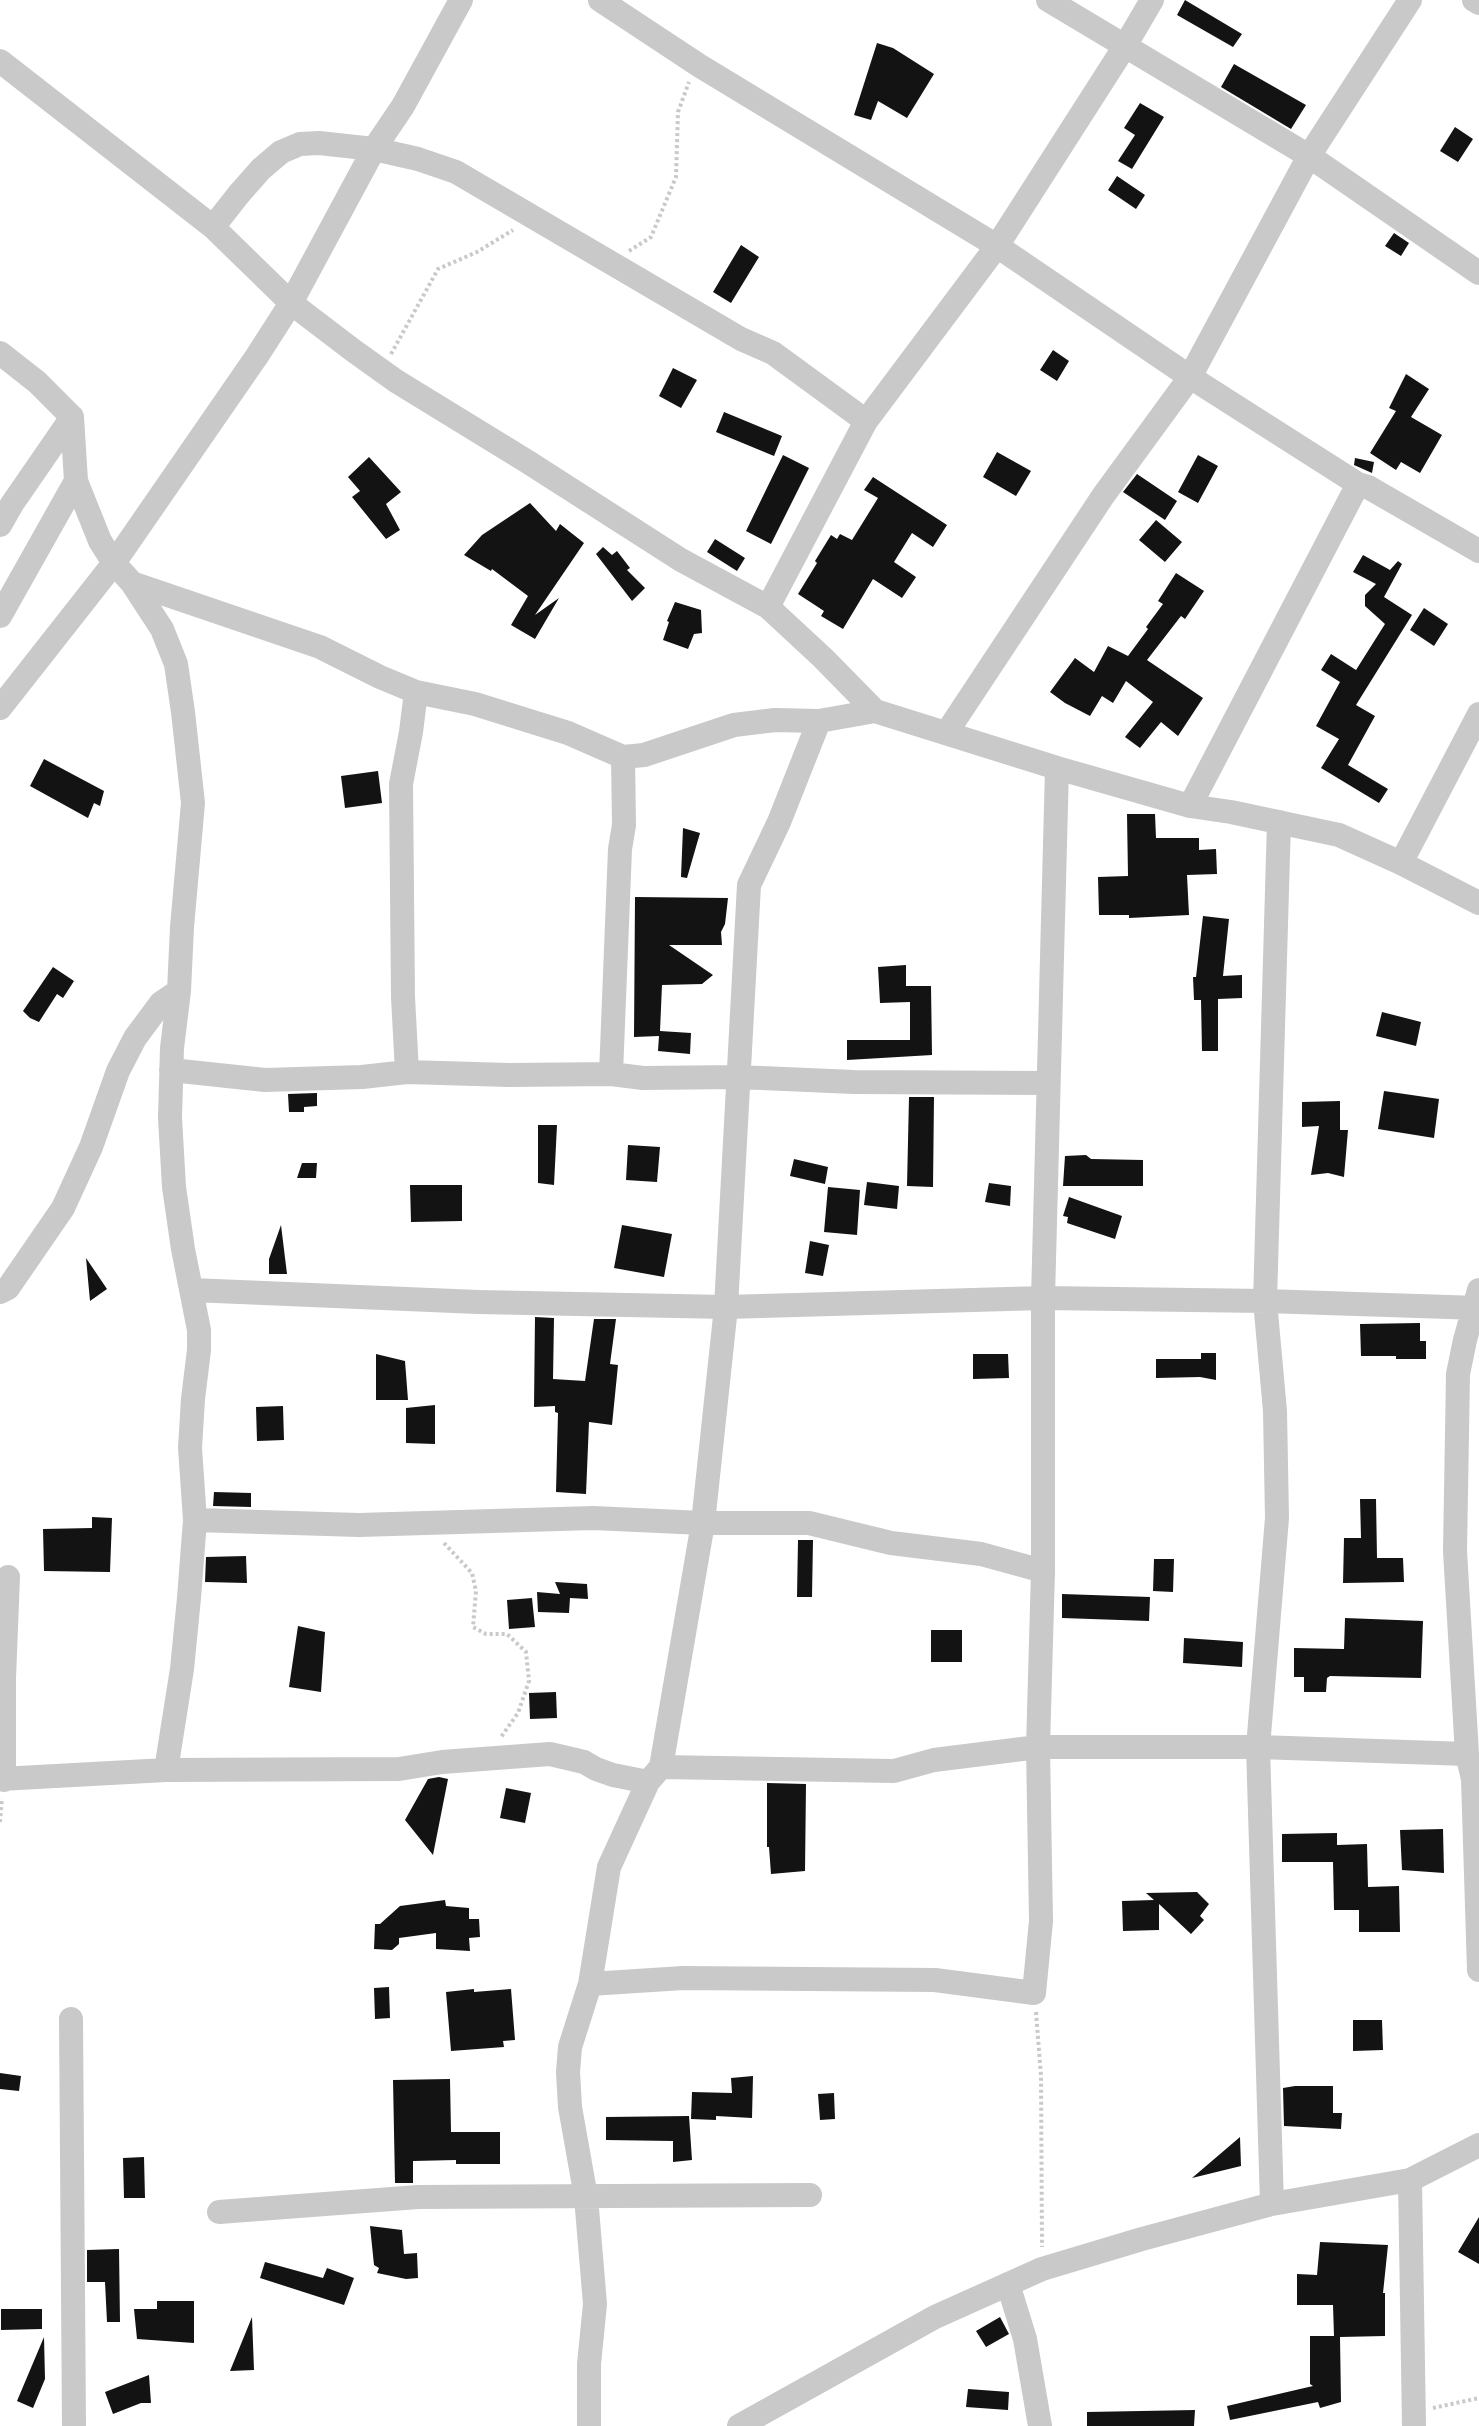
<!DOCTYPE html>
<html>
<head>
<meta charset="utf-8">
<style>
  body { margin:0 }
  canvas { display:block; background:#fff }
</style>
</head>
<body>
<canvas width="1479" height="2426"></canvas>
<script>
const context = document.querySelector('canvas').getContext('2d');
context.lineJoin = 'round';
function paint(path, color) { context.fillStyle = color; context.fill(path, 'evenodd'); }
const poly = rows => new Path2D(rows.map(r => 'M' + r).join(''));
function trace(path, color, width, dash) { context.strokeStyle = color; context.lineWidth = width; context.lineCap = dash ? 'butt' : 'round'; context.setLineDash(dash || []); context.stroke(path); }
paint(poly([
  [1185,0,1242,34,1233,47,1177,15],
  [877,43,893,48,934,74,907,118,878,101,871,120,854,115],
  [1234,64,1306,105,1291,129,1221,87],
  [1140,103,1164,117,1132,169,1118,161,1135,135,1124,128],
  [1455,127,1473,139,1458,162,1440,151],
  [1117,176,1145,195,1136,209,1108,190],
  [1394,233,1409,243,1401,256,1385,246],
  [741,245,759,257,731,303,713,292],
  [1053,350,1069,361,1057,381,1040,370],
  [673,368,697,380,681,408,659,396],
  [1406,374,1429,389,1411,417,1442,435,1420,473,1401,462,1396,470,1370,453,1396,411,1389,408],
  [724,412,782,436,774,456,716,432],
  [997,452,1031,471,1016,496,983,477],
  [783,455,809,468,771,544,746,531],
  [1198,455,1218,466,1198,503,1178,492],
  [369,457,401,492,386,504,400,530,386,539,352,497,360,491,348,477],
  [1355,458,1374,462,1372,473,1354,465],
  [1137,474,1177,501,1165,520,1123,492],
  [873,477,947,525,933,547,912,533,894,562,916,577,902,598,873,579,843,629,821,616,824,611,798,594,817,563,815,561,831,535,837,539,840,534,852,540,878,498,864,490],
  [530,503,556,531,560,524,584,543,535,615,559,598,535,639,511,625,528,596,492,569,491,571,464,555,482,535],
  [1156,520,1182,542,1165,562,1139,540],
  [715,539,745,558,737,571,707,552],
  [603,547,612,555,617,551,630,568,627,570,645,588,632,601,596,554],
  [1363,555,1390,570,1398,561,1402,564,1384,597,1412,615,1356,705,1375,716,1348,765,1388,789,1379,803,1321,768,1339,739,1316,726,1340,682,1321,670,1331,654,1356,670,1385,624,1365,606,1365,595,1376,584,1353,572],
  [1176,573,1204,591,1185,619,1181,616,1147,660,1203,698,1178,736,1161,722,1140,748,1125,737,1153,702,1126,681,1113,703,1102,696,1090,716,1065,703,1050,692,1075,658,1094,672,1108,646,1128,656,1148,629,1146,627,1163,604,1158,601],
  [675,602,701,610,702,633,694,634,688,649,663,640,669,622,667,621],
  [1424,608,1448,624,1434,646,1410,630],
  [44,759,104,791,100,806,94,803,88,818,30,786],
  [378,771,382,803,345,808,341,776],
  [1127,814,1155,814,1156,838,1199,838,1199,850,1216,849,1217,874,1187,875,1189,915,1129,918,1129,915,1099,915,1098,877,1128,876],
  [683,828,700,833,687,878,681,877],
  [635,897,728,898,725,924,721,932,722,945,669,945,713,975,702,984,662,985,660,1031,691,1033,690,1054,658,1051,659,1036,634,1037],
  [1203,916,1229,919,1223,976,1242,975,1242,998,1218,999,1218,1051,1202,1051,1201,1000,1194,1000,1193,977,1196,977],
  [906,965,906,986,931,986,932,1055,847,1060,847,1040,910,1040,910,1002,880,1003,878,967],
  [53,967,74,981,63,998,57,994,39,1022,30,1018,23,1011],
  [1382,1012,1421,1022,1416,1046,1376,1036],
  [1384,1091,1439,1099,1434,1138,1378,1129],
  [317,1093,317,1106,304,1107,304,1112,289,1112,288,1094],
  [909,1097,934,1097,933,1187,907,1186],
  [1340,1101,1340,1130,1348,1130,1344,1177,1328,1173,1311,1175,1319,1126,1302,1127,1302,1102],
  [538,1125,557,1125,554,1185,538,1183],
  [628,1145,660,1147,657,1182,626,1180],
  [1086,1155,1091,1159,1143,1160,1143,1186,1063,1186,1065,1156],
  [794,1159,828,1167,825,1184,790,1176],
  [302,1163,317,1163,316,1178,297,1178],
  [867,1182,899,1186,897,1209,864,1205],
  [989,1183,1011,1186,1010,1206,985,1202],
  [410,1185,462,1185,462,1221,411,1222],
  [828,1187,860,1190,857,1235,824,1232],
  [1069,1197,1122,1216,1115,1239,1067,1223,1068,1217,1063,1216],
  [281,1225,287,1274,269,1274,269,1259],
  [622,1225,672,1234,664,1277,614,1268],
  [810,1241,829,1245,823,1276,805,1273],
  [86,1258,107,1289,90,1301],
  [535,1317,554,1318,553,1379,585,1381,594,1319,616,1319,610,1364,618,1365,612,1425,589,1422,586,1494,556,1492,558,1413,555,1412,555,1406,534,1407],
  [1420,1323,1420,1341,1426,1341,1426,1359,1396,1359,1396,1356,1361,1356,1360,1324],
  [1201,1353,1216,1353,1216,1380,1200,1377,1156,1378,1156,1359,1201,1359],
  [376,1354,405,1361,408,1400,376,1400],
  [973,1354,1008,1354,1009,1378,973,1379],
  [435,1405,435,1444,406,1443,406,1408],
  [283,1406,284,1440,257,1441,256,1407],
  [214,1492,251,1493,251,1507,213,1506],
  [1360,1499,1376,1499,1377,1558,1403,1558,1404,1582,1343,1583,1344,1538,1361,1538],
  [92,1517,112,1518,110,1572,44,1571,43,1529,92,1528],
  [798,1540,813,1540,812,1597,797,1597],
  [246,1556,247,1583,205,1582,206,1557],
  [1154,1559,1174,1559,1173,1592,1153,1591],
  [555,1582,587,1584,588,1599,570,1598,569,1613,538,1612,537,1592,560,1594],
  [1062,1594,1150,1597,1149,1621,1062,1618],
  [532,1598,535,1627,509,1629,507,1600],
  [1345,1618,1423,1621,1421,1678,1330,1676,1327,1678,1326,1692,1304,1692,1304,1677,1294,1677,1294,1648,1344,1649],
  [298,1626,325,1632,321,1692,289,1687],
  [931,1630,962,1630,962,1662,931,1662],
  [1184,1638,1243,1642,1242,1667,1183,1663],
  [556,1692,557,1718,530,1719,529,1693],
  [439,1777,448,1779,433,1855,405,1820,428,1779],
  [767,1783,806,1784,805,1871,771,1874,769,1847,767,1847],
  [506,1788,531,1793,525,1823,500,1818],
  [1443,1829,1444,1873,1402,1870,1400,1830],
  [1337,1833,1337,1845,1367,1844,1368,1887,1399,1886,1400,1932,1359,1932,1359,1910,1334,1910,1333,1862,1282,1862,1282,1834],
  [1197,1892,1209,1904,1200,1916,1204,1920,1191,1934,1159,1904,1159,1930,1123,1931,1122,1901,1154,1900,1146,1893],
  [445,1900,446,1906,469,1908,469,1919,479,1919,480,1937,469,1938,470,1951,436,1949,436,1933,399,1938,399,1944,392,1950,374,1949,375,1924,380,1924,400,1906],
  [389,1987,390,2018,375,2019,374,1988],
  [474,1989,474,1992,511,1989,515,2040,503,2041,504,2047,451,2051,446,1992],
  [1353,2020,1382,2020,1383,2050,1353,2051],
  [0,2073,21,2076,19,2091,0,2089],
  [753,2076,752,2118,716,2116,716,2120,691,2119,692,2092,732,2093,731,2078],
  [450,2079,451,2132,500,2132,500,2164,456,2164,456,2160,413,2161,413,2183,395,2183,393,2080],
  [1295,2086,1333,2086,1333,2113,1342,2113,1341,2129,1284,2126,1283,2088],
  [834,2093,835,2119,820,2120,818,2094],
  [689,2116,692,2160,673,2162,673,2141,606,2140,606,2117],
  [1240,2137,1241,2166,1192,2178],
  [144,2157,145,2198,124,2198,123,2158],
  [1479,2217,1479,2264,1458,2252],
  [370,2226,402,2230,404,2254,417,2253,418,2278,406,2279,377,2273,379,2268,374,2265],
  [1320,2242,1388,2245,1383,2293,1385,2293,1385,2336,1340,2337,1341,2402,1320,2408,1318,2402,1230,2420,1227,2406,1313,2386,1310,2384,1310,2336,1334,2336,1333,2305,1297,2305,1297,2274,1317,2275],
  [119,2249,120,2322,107,2322,105,2282,87,2282,87,2250],
  [265,2262,323,2278,327,2268,354,2278,344,2305,260,2278],
  [157,2301,194,2301,194,2343,137,2339,134,2309,157,2309],
  [1,2309,42,2309,42,2329,1,2330],
  [252,2317,254,2370,230,2371],
  [1000,2317,1009,2334,986,2347,976,2331],
  [44,2337,45,2379,33,2408,17,2401],
  [149,2375,151,2403,141,2403,113,2414,105,2392],
  [968,2389,1009,2392,1008,2410,966,2407],
  [1195,2410,1194,2426,1087,2426,1087,2412]
]), '#131313');
trace(poly([
  [629,251,651,237,676,177,678,112,689,82],
  [391,354,438,269,477,252,513,230],
  [444,1543,472,1573,476,1591,473,1627,486,1634,507,1634,526,1652,529,1681,518,1713,501,1737],
  [0,1822,2,1798],
  [1036,2012,1041,2076,1042,2247],
  [1433,2408,1479,2398]
]), '#c9c9c9', 4, [3, 3]);
trace(poly([
  [600,0,700,66,997,246,866,421,768,607],
  [1048,0,1309,156,1479,273],
  [1152,0,1125,46,997,246,1190,377,1358,484,1368,487,1479,551],
  [1474,0,1479,3],
  [0,61,213,227,291,303,354,351,396,381,528,462,681,560,768,607,823,658,875,711,1057,768,1190,806,1231,812,1339,835,1401,863,1479,903],
  [213,227,239,194,261,169,281,152,300,144,319,143,374,149,418,159,456,172,741,339,773,353,866,421],
  [0,353,37,382,72,417,76,481,100,541,114,563,132,583,162,629,176,664,183,712,193,803,182,927,179,991,172,1048,170,1118,174,1187,183,1249,199,1330,199,1350,193,1399,190,1448,195,1520,189,1598,182,1669,166,1770],
  [0,525,12,504,72,417],
  [132,583,320,647,380,677,416,692,475,704,568,733,623,757,624,825,620,849,611,1074,643,1078,738,1077,854,1082,1048,1083],
  [0,616,76,481],
  [0,708,114,563,257,356,291,303,374,149,403,106,461,0],
  [947,732,1103,496,1190,377,1309,156,1410,0],
  [623,757,644,755,734,725,775,720,819,721],
  [1190,806,1358,484],
  [1401,863,1479,714],
  [171,1070,265,1080,362,1077,407,1072,509,1075,611,1074],
  [407,1072,403,997,401,784,411,732,416,692],
  [192,1290,478,1302,726,1307,1043,1298,1265,1301,1479,1308],
  [1479,1290,1465,1340,1458,1374,1455,1551,1467,1754,1473,1779,1479,1970],
  [0,1292,8,1288,63,1208,91,1147,118,1071,135,1038,161,1003,179,991],
  [195,1520,359,1525,593,1518,703,1523,809,1523,891,1543,981,1554,1043,1571],
  [661,1767,894,1771,934,1760,1038,1747,1258,1747,1467,1754],
  [0,1779,166,1770,399,1769,442,1762,550,1754,584,1762,596,1769,613,1775,648,1782],
  [4,1780,4,1678,8,1577],
  [590,1984,683,1978,935,1980,1034,1993,1041,1921,1038,1747,1043,1571,1043,1298,1057,768],
  [71,2019,74,2426],
  [1410,2180,1414,2426],
  [1272,2204,1258,1747,1277,1518,1275,1411,1265,1301,1279,822],
  [219,2212,418,2197,810,2195],
  [1008,2284,1025,2339,1040,2426],
  [589,2426,589,2364,595,2304,586,2197,570,2107,568,2072,570,2047,590,1984,609,1867,648,1782,661,1767,703,1523,726,1307,749,885,779,822,819,721,875,711],
  [739,2426,935,2317,1042,2269,1142,2239,1272,2204,1410,2180,1479,2145]
]), '#c9c9c9', 24);
</script>
</body>
</html>
